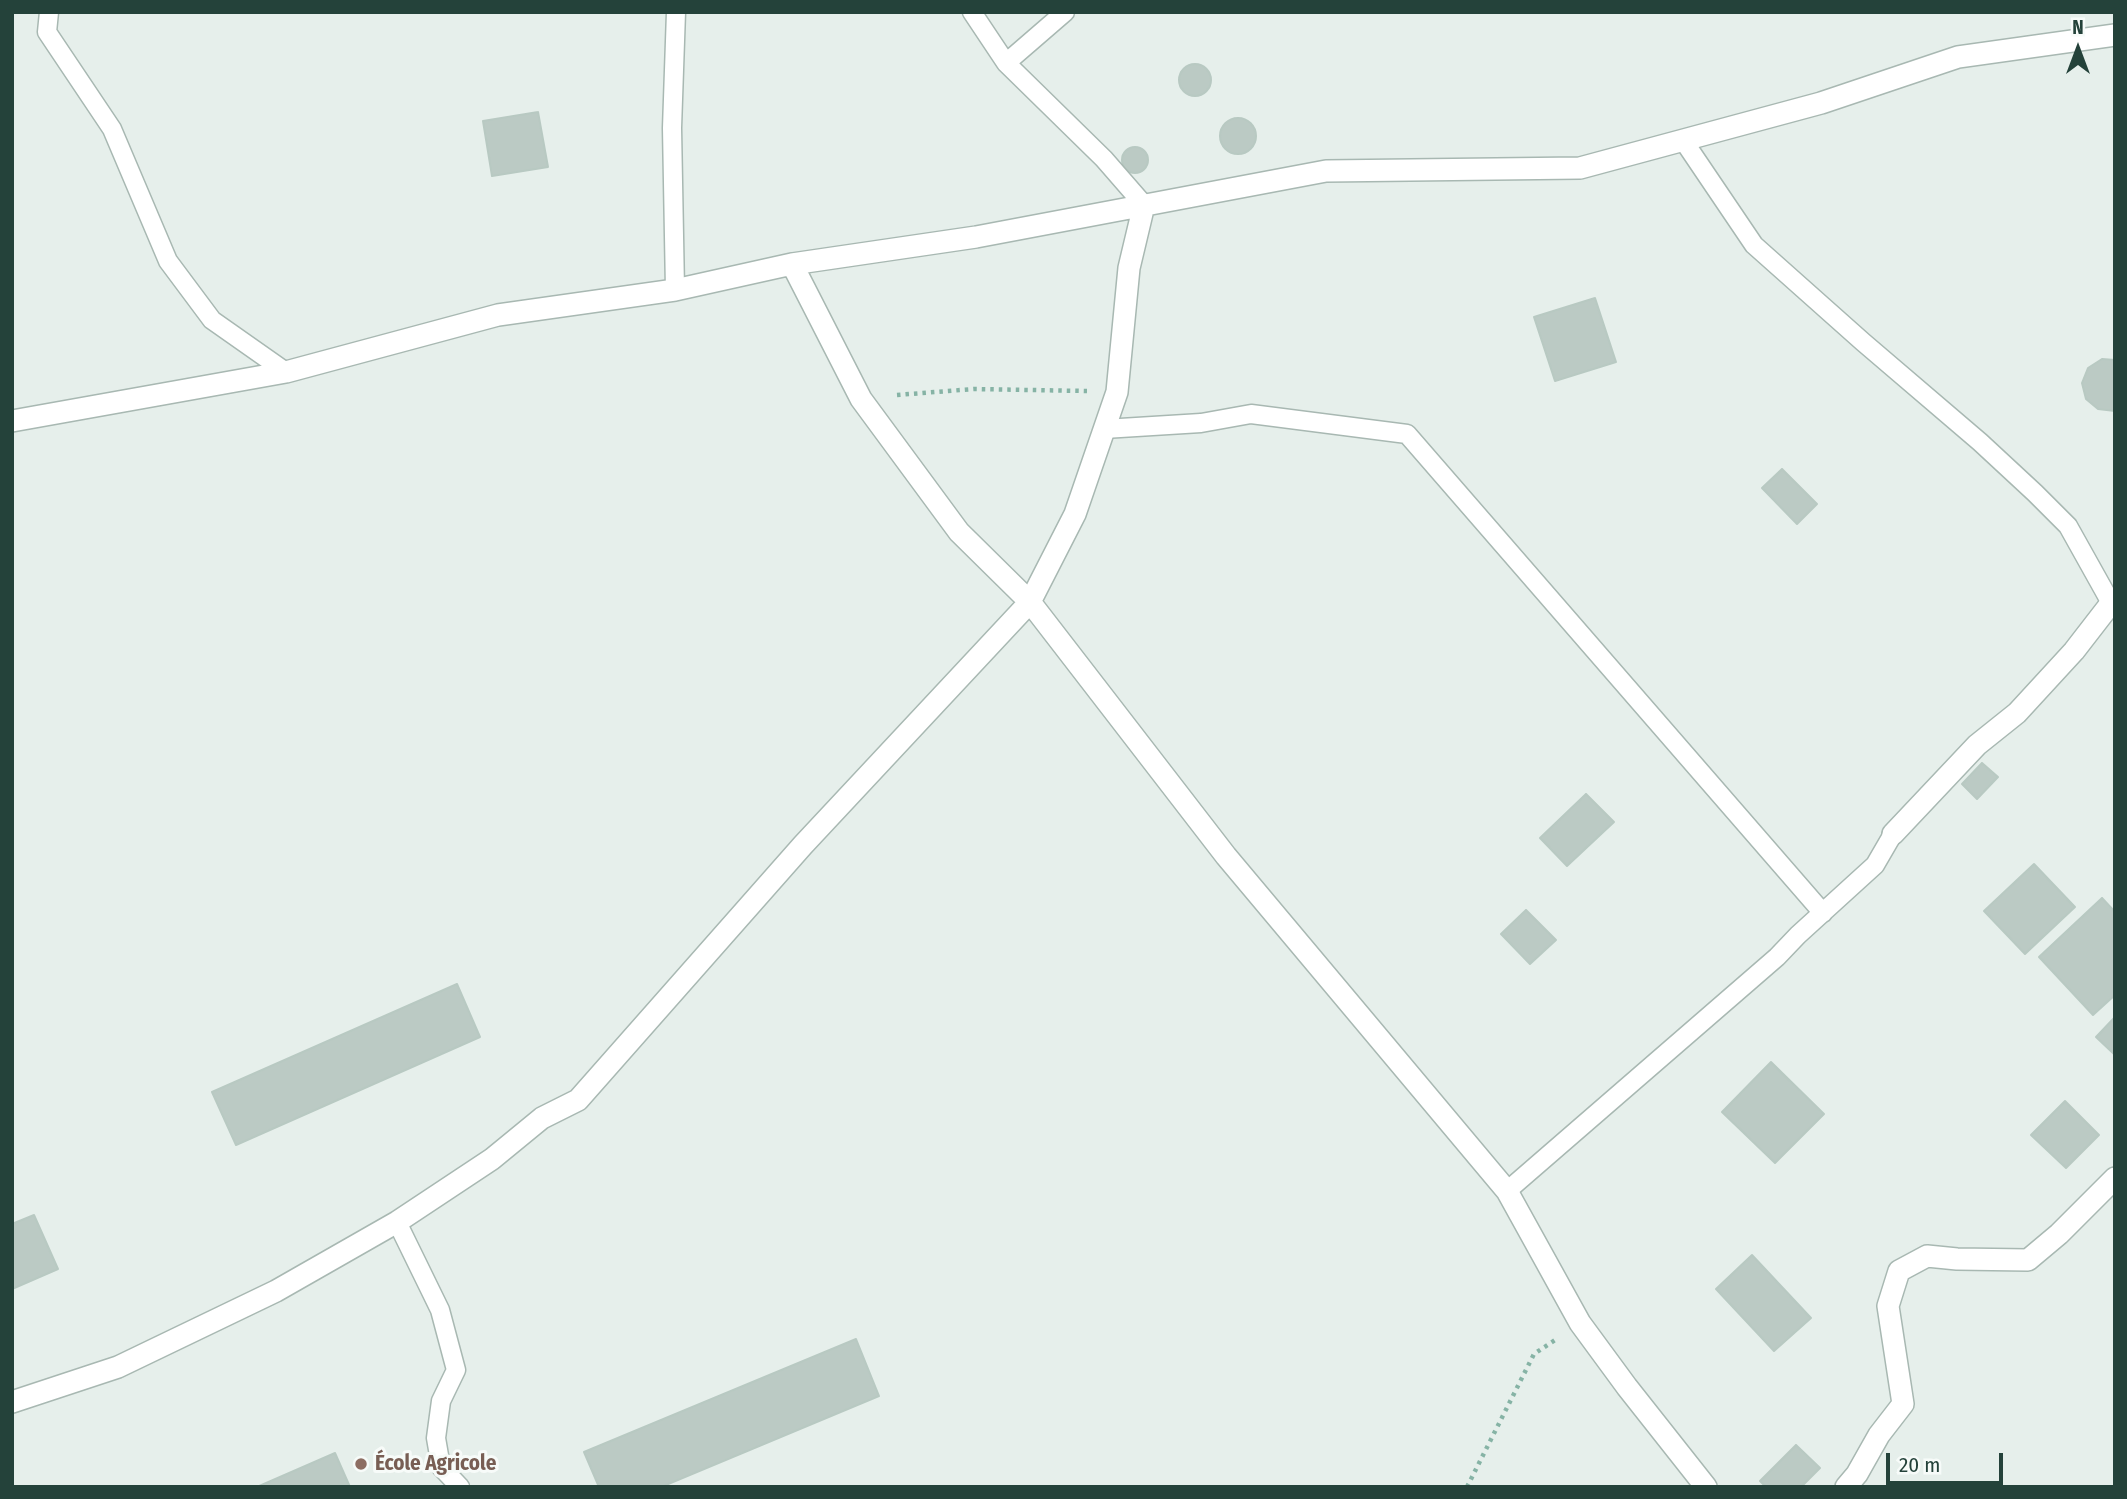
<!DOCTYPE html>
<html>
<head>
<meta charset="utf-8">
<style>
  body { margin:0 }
  #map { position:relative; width:2127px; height:1499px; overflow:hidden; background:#e6efeb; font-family:"Fira Sans Condensed",sans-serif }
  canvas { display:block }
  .frame { position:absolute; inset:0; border:14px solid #24423a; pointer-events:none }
  .north { position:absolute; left:2043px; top:14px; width:70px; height:70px; -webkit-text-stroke:5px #f7fbf9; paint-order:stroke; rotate:0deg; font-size:19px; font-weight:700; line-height:28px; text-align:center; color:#24423a }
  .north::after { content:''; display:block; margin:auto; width:24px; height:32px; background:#24423a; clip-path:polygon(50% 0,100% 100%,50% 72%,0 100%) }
  .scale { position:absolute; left:1886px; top:1453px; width:117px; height:32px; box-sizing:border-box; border:4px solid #24423a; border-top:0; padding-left:9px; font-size:21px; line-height:24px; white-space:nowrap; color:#24423a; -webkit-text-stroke:5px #f7fbf9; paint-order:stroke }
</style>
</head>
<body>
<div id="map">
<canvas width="2127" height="1499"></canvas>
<div class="frame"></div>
<div class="north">N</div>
<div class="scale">20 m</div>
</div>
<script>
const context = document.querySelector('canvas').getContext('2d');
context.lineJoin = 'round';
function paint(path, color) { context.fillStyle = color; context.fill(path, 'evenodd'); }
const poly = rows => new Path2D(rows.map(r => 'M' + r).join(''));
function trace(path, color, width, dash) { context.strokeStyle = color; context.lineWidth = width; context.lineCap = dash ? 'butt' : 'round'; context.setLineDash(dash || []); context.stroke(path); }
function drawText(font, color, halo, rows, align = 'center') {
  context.font = font + ' "Fira Sans Condensed",sans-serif'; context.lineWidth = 6; context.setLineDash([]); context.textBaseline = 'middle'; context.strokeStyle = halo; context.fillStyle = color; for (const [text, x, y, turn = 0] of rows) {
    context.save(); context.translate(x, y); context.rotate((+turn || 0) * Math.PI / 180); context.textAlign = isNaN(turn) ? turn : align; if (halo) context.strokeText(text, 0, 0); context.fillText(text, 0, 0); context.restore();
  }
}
const building = poly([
  '1179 80a16 16 0 1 1 32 0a16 16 0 1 1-32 0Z',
  [538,112,548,167,492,176,483,121,538,112],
  '1220 136a18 18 0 1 1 36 0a18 18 0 1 1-36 0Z',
  '1122 160a13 13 0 1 1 26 0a13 13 0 1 1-26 0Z',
  [1595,298,1616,362,1555,381,1534,317,1595,298],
  [2102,359,2115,360,2115,411,2098,409,2086,399,2082,383,2088,368,2102,359],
  [1782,469,1817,504,1797,524,1762,488,1782,469],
  [1982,763,1998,777,1977,799,1962,784,1982,763],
  [1586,794,1614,822,1567,866,1540,838,1586,794],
  [2034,864,2075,907,2025,954,1984,911,2034,864],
  [2102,898,2115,912,2115,995,2093,1015,2039,957,2102,898],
  [1526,910,1556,940,1530,964,1501,934,1526,910],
  [457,984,480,1037,236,1145,212,1092,457,984],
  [2115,1017,2115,1055,2096,1037,2115,1017],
  [1771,1062,1824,1114,1775,1163,1722,1112,1771,1062],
  [2065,1101,2099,1135,2066,1168,2031,1135,2065,1101],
  [34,1215,58,1269,12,1289,12,1224,34,1215],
  [1752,1255,1811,1318,1774,1351,1716,1289,1752,1255],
  [856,1339,879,1396,661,1487,599,1487,584,1452,856,1339],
  [1796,1445,1820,1468,1801,1487,1766,1487,1760,1481,1796,1445],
  [335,1453,350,1487,257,1487,335,1453]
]);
paint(building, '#bbcac4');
trace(building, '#b8c9c2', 2);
const service = poly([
  [49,12,47,32,112,129,168,261,212,320,286,372],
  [972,12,1006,63,1104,159,1144,205],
  [1006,63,1065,12],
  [1683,140,1754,245,1863,342,1980,442,2035,493,2068,526,2111,603],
  [675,290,672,128,676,12],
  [1104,429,1201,423,1251,414,1407,434,1823,913],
  [1507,1191,1777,957,1798,935,1875,865,1893,834],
  [397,1222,440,1310,456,1370,441,1401,436,1438,441,1467,460,1487]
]);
const minor = poly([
  [792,264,861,399,959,532,1030,602,1226,856,1507,1191,1580,1323,1627,1387,1706,1487],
  [12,421,286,372,498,315,675,290,792,264,976,237,1326,171,1580,168,1821,103,1958,57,2115,35],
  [1893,834,1977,745,2017,713,2074,651,2115,598],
  [12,1402,118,1367,276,1291,397,1222,492,1159,542,1118,578,1100,803,845,1030,602,1075,514,1117,392,1129,268,1144,205],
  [1846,1487,1857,1474,1879,1435,1903,1404,1888,1306,1899,1271,1927,1256,1957,1259,2028,1260,2059,1234,2115,1178]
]);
trace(service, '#a8b8b2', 21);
trace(minor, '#a8b8b2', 24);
trace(poly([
  [897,395,974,389,1087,391],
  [1467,1487,1534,1354,1555,1340]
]), '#86b3a5', 4.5, [3.5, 5]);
trace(service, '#fff', 18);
trace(minor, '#fff', 21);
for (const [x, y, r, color] of [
  [361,1464,7,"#8d6e63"]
]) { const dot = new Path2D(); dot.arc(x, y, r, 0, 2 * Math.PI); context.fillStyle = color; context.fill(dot); trace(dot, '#f7fbf9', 2.5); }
drawText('bold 21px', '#785e54', '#f7fbf9', [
  ["École Agricole",375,1464]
], 'left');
</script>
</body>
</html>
